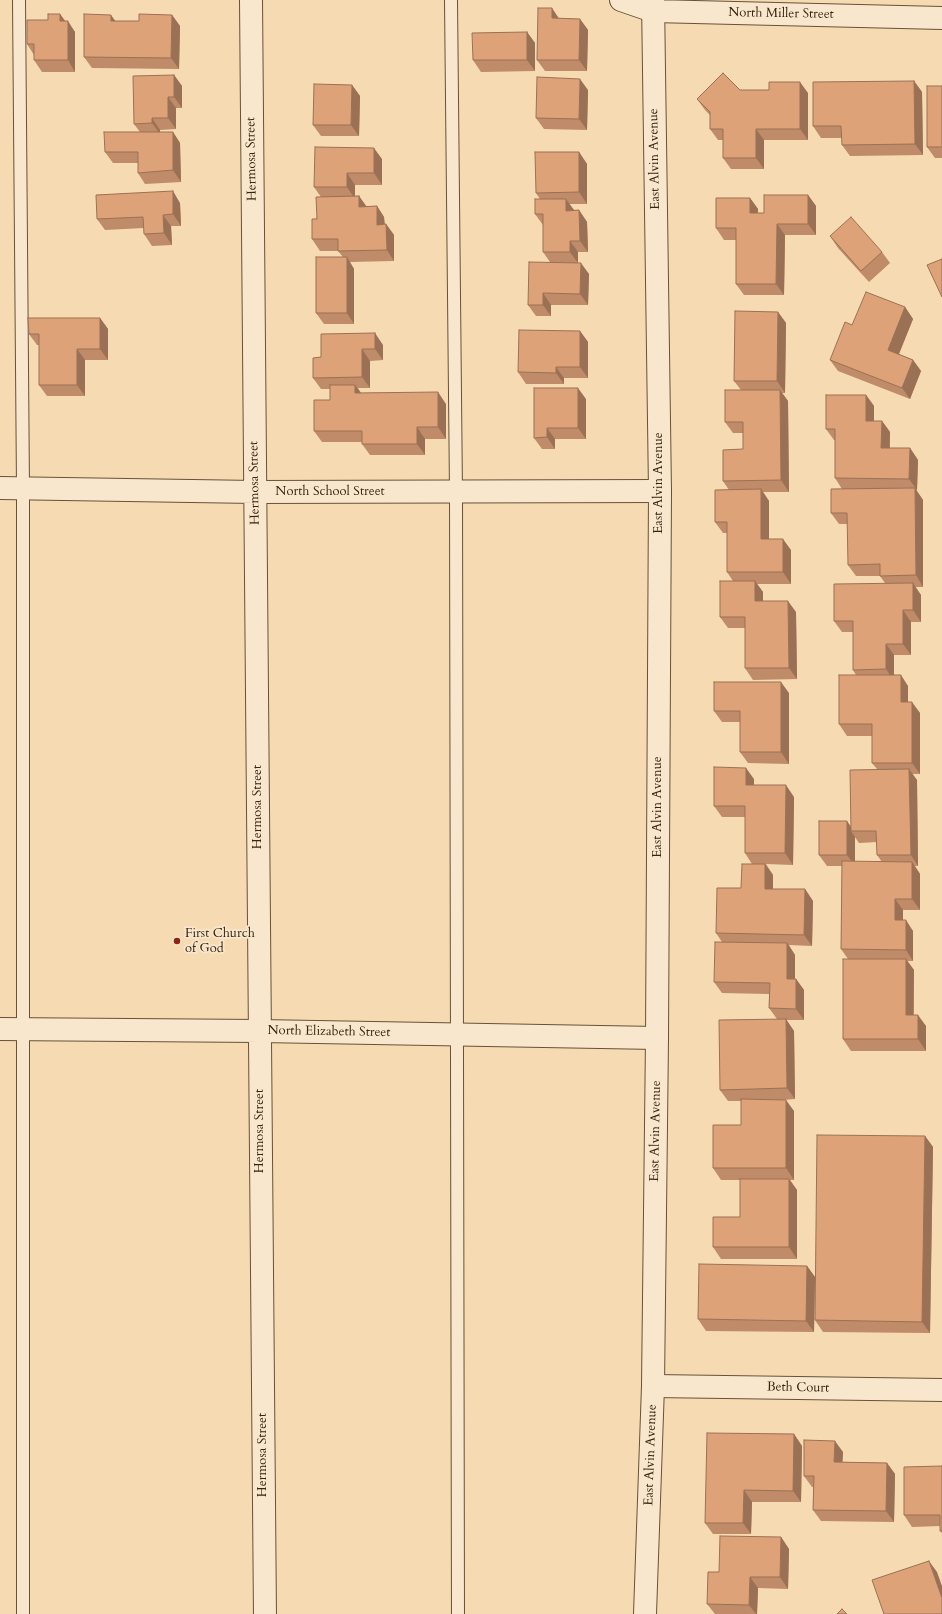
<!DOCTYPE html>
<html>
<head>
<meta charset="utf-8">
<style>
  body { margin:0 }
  canvas { display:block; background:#f5dab2 }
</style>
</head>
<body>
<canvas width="942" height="1614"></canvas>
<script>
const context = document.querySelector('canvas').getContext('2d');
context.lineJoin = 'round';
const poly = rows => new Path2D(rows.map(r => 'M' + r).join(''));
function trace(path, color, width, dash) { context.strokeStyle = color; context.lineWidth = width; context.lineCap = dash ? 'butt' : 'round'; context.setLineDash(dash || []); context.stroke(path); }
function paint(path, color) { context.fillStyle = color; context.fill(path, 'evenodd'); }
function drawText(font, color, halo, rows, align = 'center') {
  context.font = font + ' Cardo,serif'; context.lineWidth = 3.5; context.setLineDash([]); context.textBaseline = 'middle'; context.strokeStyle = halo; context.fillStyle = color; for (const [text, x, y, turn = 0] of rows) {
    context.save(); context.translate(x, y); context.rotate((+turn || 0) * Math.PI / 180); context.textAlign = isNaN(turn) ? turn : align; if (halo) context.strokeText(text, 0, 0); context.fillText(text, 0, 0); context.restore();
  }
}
const service = poly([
  [19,0,23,488,23,1614],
  [451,0,456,492,458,1614]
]);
const minor = poly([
  [251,0,265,1614],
  [621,0,653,11,942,18],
  [0,488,255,492,660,491],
  [0,1029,260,1031,657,1038],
  [653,1386,942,1390]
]);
const tertiary = poly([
  [645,1614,653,1386,657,1038,660,491,653,0]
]);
trace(service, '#675238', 14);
trace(minor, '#675238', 24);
trace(tertiary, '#675238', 24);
trace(service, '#f8e7cd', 12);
trace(minor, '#f8e7cd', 22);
trace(tertiary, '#f8e7cd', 22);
paint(poly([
  [60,14,65,21,75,32,75,72,42,72,34,60,34,55,27,44,48,20],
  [172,15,180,26,179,69,92,68,84,57,116,21,139,21],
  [560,18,580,19,588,30,587,71,545,71,537,60],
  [527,32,535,43,535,71,481,72,473,60],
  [174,75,182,86,182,108,176,108,176,129,160,130,160,132,173,132,180,143,181,182,145,184,138,173,138,163,113,163,105,152,140,132,134,124],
  [914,81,922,92,923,155,850,156,842,145,842,138,821,138,813,126],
  [352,85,360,96,359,136,321,136,313,125],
  [942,86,942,158,935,158,927,147],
  [588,90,587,130,544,129,536,118],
  [740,90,769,90,808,93,808,140,764,140,764,169,731,169,723,158,723,140,718,140,710,129,710,115,705,110,697,99],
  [579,152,587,164,587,204,569,204,574,210,579,210,587,222,588,252,578,252,578,263,589,274,588,305,551,305,551,316,536,316,528,305,550,262,543,252,543,225,535,214,540,199,536,193],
  [382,159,382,185,355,185,355,196,359,196,366,207,377,206,384,217,385,224,386,224,394,235,394,261,350,262,354,269,354,324,324,324,316,313,343,257,338,251,320,251,312,239,321,197,314,187],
  [808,195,816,206,816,235,785,235,784,295,744,295,736,284,736,240,724,240,716,228,750,198,758,209,758,213,764,213],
  [180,203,181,226,171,226,172,245,152,246,144,234,144,228,105,230,97,219],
  [830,236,882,252,890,263,869,282,838,248],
  [905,307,913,319,899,354,913,360,921,371,910,399,838,371,830,360,852,325],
  [778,312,786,323,785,393,782,393,788,401,789,492,763,492,769,501,769,539,791,550,791,584,757,584,763,592,763,601,796,612,797,679,753,680,745,668,745,628,728,628,720,617,733,581,727,572,727,533,723,533,715,522,729,490,723,481,743,449,743,433,733,433,725,422,741,390,734,381],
  [100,318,108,329,108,360,85,360,85,396,47,396,39,385,39,345,37,345,29,334],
  [580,331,588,342,588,378,564,378,564,384,526,384,518,372],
  [383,345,383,360,370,361,370,388,358,388,361,393,446,404,446,439,425,439,425,455,370,455,362,444,362,442,322,442,314,431,330,400,330,389,321,389,313,378,321,357],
  [866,395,874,406,874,421,882,421,890,432,890,448,910,448,918,460,917,490,916,490,923,500,923,587,915,587,921,595,921,622,911,622,911,655,894,655,894,675,908,686,908,702,920,713,920,774,912,774,917,780,918,866,915,866,920,874,920,910,903,910,903,920,913,931,913,961,907,961,914,970,914,1015,926,1026,926,1051,851,1051,843,1039,848,959,841,949,842,866,827,866,819,855,851,827,877,769,872,763,872,736,847,736,839,724,856,675,853,670,853,632,842,632,834,621,885,583,880,576,856,576,848,565,848,524,839,524,831,513,842,489,835,478,835,440,834,440,826,429],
  [855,837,859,843,877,842,877,855,882,862,855,862],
  [586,399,586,439,555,439,555,449,542,449,534,438],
  [789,693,789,764,748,763,740,752,740,722,722,722,714,711],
  [754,779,754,785,794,797,793,865,766,864,773,875,773,889,805,889,813,901,812,946,789,945,795,955,795,979,796,979,804,990,804,1020,786,1020,794,1031,795,1099,783,1100,794,1111,794,1180,790,1180,797,1190,797,1259,721,1259,713,1247,740,1217,740,1180,721,1180,713,1168,741,1125,741,1101,728,1101,720,1090,777,1019,769,1008,769,994,722,993,714,982,722,942,716,933,741,888,752,864,745,853,745,817,722,817,714,806],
  [925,1136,933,1147,930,1333,823,1332,815,1320],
  [807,1266,815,1277,814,1332,706,1331,698,1319],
  [794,1434,802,1446,801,1502,752,1502,751,1534,713,1534,705,1523],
  [843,1452,842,1462,887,1463,895,1474,894,1522,821,1521,813,1510,813,1487,812,1487,804,1476],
  [942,1466,942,1533,940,1531,940,1526,912,1527,904,1515],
  [781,1537,789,1549,788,1589,758,1588,757,1614,715,1614,707,1604,719,1572]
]), '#bf8b68');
paint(poly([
  [552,8,560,20,552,18],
  [60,14,68,25,68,21,75,32,75,72,68,60,60,21],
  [111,15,119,26,111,21],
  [172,15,180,26,179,69,171,58],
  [580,19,588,30,587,71,579,60],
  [527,32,535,43,535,71,527,60],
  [174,75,182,86,182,108,174,97],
  [580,79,588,90,587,130,579,119],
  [914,81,922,92,923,155,915,144],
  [800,82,808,93,808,140,800,129],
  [352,85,360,96,359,136,351,125],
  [168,97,176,108,176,129,168,118],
  [152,118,160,130,160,134,152,123],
  [756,129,764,140,764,169,756,158],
  [173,132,180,143,181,182,173,170],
  [374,148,382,159,382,185,374,173],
  [579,152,587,164,587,204,579,192],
  [347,173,355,185,355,199,347,187],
  [173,191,180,203,181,226,173,214],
  [808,195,816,206,816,235,808,224],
  [359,196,367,207,359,207],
  [750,198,758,209,758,225,750,213],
  [566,199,574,210,574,222,566,211],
  [377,206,384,217,385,236,377,225],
  [579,210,587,222,588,252,580,241],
  [163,215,171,226,172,245,164,233],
  [386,224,394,235,394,261,387,250],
  [777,224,785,235,784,295,776,284],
  [570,241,578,252,578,263,570,252],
  [347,257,354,269,354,324,347,313],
  [581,263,589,274,588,305,580,294],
  [543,293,551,305,551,316,543,305],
  [905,307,913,319,896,361,888,350],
  [778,312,786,323,785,393,777,381],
  [100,318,108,329,108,360,100,349],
  [580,331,588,342,588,378,580,367],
  [375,333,383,345,383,360,375,349],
  [77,349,85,360,85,396,77,385],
  [362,349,370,361,370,388,362,377],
  [913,360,921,371,910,399,902,388],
  [556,367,564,378,564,384,556,373],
  [355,385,363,396,355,393],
  [578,388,586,399,586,439,578,428],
  [780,390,788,401,789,492,781,480],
  [438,392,446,404,446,439,438,427],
  [866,395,874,406,874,432,866,421],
  [882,421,890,432,889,460,881,448],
  [417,427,425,439,425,455,417,444],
  [547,428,555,439,555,449,547,437],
  [910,448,918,460,917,490,909,479],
  [915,488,923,500,923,587,916,575],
  [761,489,769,501,769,550,761,539],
  [783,539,791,550,791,584,783,572],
  [755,581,763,592,763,612,755,601],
  [913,583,921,595,921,622,913,610],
  [788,601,796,612,797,679,789,668],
  [903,610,911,622,911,655,903,644],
  [886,644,894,655,894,681,886,669],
  [901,675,908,686,908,713,901,702],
  [781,682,789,693,789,764,781,752],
  [912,702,920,713,920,774,912,763],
  [746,768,754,779,754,796,746,785],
  [909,769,917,780,918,866,911,855],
  [786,785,794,797,793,865,785,853],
  [847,821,854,831,851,831,855,837,855,866,847,855],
  [912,862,920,874,920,910,912,899],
  [765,864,773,875,773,900,765,889],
  [805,889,813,901,812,946,804,935],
  [895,899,903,910,903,931,895,920],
  [906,920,913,931,913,961,906,950],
  [787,943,795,955,795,990,787,979],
  [906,959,914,970,913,1026,906,1015],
  [796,979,804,990,804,1020,796,1009],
  [918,1015,926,1026,926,1051,918,1039],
  [786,1019,794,1031,795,1099,787,1088],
  [786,1100,794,1111,794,1180,786,1168],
  [925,1136,933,1147,930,1333,922,1322],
  [789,1179,797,1190,797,1259,789,1247],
  [807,1266,815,1277,814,1332,806,1321],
  [794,1434,802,1446,801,1502,793,1491],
  [835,1441,843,1452,842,1473,834,1462],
  [887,1463,895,1474,894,1522,886,1511],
  [744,1490,752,1502,751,1534,743,1523],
  [781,1537,789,1549,788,1589,780,1577],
  [929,1561,937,1572,942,1586,942,1598],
  [750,1577,758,1588,757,1614,756,1614,749,1605]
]), '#9b7155');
const building = poly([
  [538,8,552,8,552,18,580,19,579,60,537,60,538,8],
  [48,14,60,14,60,21,68,21,68,60,34,60,34,44,27,44,27,20,48,20,48,14],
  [84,14,111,15,111,21,139,21,139,14,172,15,171,58,84,57,84,14],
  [527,32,527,60,473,60,472,33,527,32],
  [723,73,740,90,769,90,769,82,800,82,800,129,756,129,756,158,723,158,723,129,710,129,710,112,697,99,723,73],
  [174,75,174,97,168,97,168,118,152,118,152,123,134,124,133,76,174,75],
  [537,77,580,79,579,119,536,118,537,77],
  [914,81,915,144,842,145,841,126,813,126,813,82,914,81],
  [314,84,352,85,351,125,313,125,314,84],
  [927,86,942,86,942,147,927,147,927,86],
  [104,132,173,132,173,170,138,173,138,152,105,152,104,132],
  [315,147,374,148,374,173,347,173,347,187,314,187,315,147],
  [535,152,579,152,579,192,536,193,535,152],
  [173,191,173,214,163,215,164,233,144,234,143,217,97,219,96,195,173,191],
  [764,195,808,195,808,224,777,224,776,284,736,284,736,228,716,228,716,198,750,198,750,213,764,213,764,195],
  [359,196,359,207,377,206,377,225,386,224,387,250,338,251,338,239,312,239,312,219,317,219,316,197,359,196],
  [535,199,566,199,566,211,579,210,580,241,570,241,570,252,543,252,543,214,535,214,535,199],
  [851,217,882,252,861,271,830,236,851,217],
  [316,257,347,257,347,313,316,313,316,257],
  [942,259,942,297,927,265,942,259],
  [529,262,581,263,580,294,543,293,543,305,528,305,529,262],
  [866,292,905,307,888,350,913,360,902,388,830,360,845,322,852,325,866,292],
  [735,311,778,312,777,381,734,381,735,311],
  [28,318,100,318,100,349,77,349,77,385,39,385,39,334,29,334,28,318],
  [519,330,580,331,580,367,556,367,556,373,518,372,519,330],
  [375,333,375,349,362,349,362,377,313,378,313,358,321,357,321,334,375,333],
  [330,385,355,385,355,393,438,392,438,427,417,427,417,444,362,444,362,431,314,431,314,400,330,400,330,385],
  [534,388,578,388,578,428,547,428,547,437,534,438,534,388],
  [725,390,780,390,781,480,723,481,723,450,743,449,743,422,725,422,725,390],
  [826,395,866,395,866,421,882,421,881,448,910,448,909,479,835,478,835,429,826,429,826,395],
  [915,488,916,575,880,576,880,564,848,565,847,513,831,513,831,489,915,488],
  [761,489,761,539,783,539,783,572,727,572,727,522,715,522,715,490,761,489],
  [720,581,755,581,755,601,788,601,789,668,745,668,745,617,720,617,720,581],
  [913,583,913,610,903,610,903,644,886,644,886,669,853,670,853,621,834,621,834,584,913,583],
  [839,675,901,675,901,702,912,702,912,763,872,763,872,724,839,724,839,675],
  [714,682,781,682,781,752,740,752,740,711,714,711,714,682],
  [714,767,746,768,746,785,786,785,785,853,745,853,745,806,714,806,714,767],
  [909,769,911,855,877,855,876,831,851,831,850,770,909,769],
  [819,821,847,821,847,855,819,855,819,821],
  [842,861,912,862,912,899,895,899,895,920,906,920,906,950,841,949,842,861],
  [742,864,765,864,765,889,805,889,804,935,716,933,717,888,741,888,742,864],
  [715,942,787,943,787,979,796,979,796,1009,769,1008,770,983,714,982,715,942],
  [843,959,906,959,906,1015,918,1015,918,1039,843,1039,843,959],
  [786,1019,787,1088,720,1090,719,1020,786,1019],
  [741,1099,786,1100,786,1168,713,1168,713,1125,741,1125,741,1099],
  [817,1135,925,1136,922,1322,815,1320,817,1135],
  [740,1179,789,1179,789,1247,713,1247,713,1217,740,1217,740,1179],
  [699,1264,807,1266,806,1321,698,1319,699,1264],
  [707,1433,794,1434,793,1491,744,1490,743,1523,705,1523,707,1433],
  [804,1440,835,1441,834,1462,887,1463,886,1511,813,1510,814,1476,804,1476,804,1440],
  [942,1466,942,1531,940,1531,940,1515,904,1515,904,1467,942,1466],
  [720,1536,781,1537,780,1577,750,1577,749,1605,707,1604,708,1572,719,1572,720,1536],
  [929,1561,942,1598,942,1614,884,1614,872,1580,929,1561],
  [842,1609,847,1614,837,1614,842,1609]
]);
paint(building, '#dea279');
trace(building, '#9b7155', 1);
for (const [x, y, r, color] of [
  [177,941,4,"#8f2418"]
]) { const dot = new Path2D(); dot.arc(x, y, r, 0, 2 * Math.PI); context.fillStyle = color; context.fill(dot); trace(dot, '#f8e7cd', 1.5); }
drawText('13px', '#38240f', '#f8e7cd', [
  ["North Miller Street",781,14,1],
  ["Hermosa Street",252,159,-91],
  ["East Alvin Avenue",655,159,-91],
  ["Hermosa Street",255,483,-91],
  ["East Alvin Avenue",659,483,-90],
  ["North School Street",330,492],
  ["Hermosa Street",258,807,-90],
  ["East Alvin Avenue",658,807,-90],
  ["North Elizabeth Street",329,1032,1],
  ["Hermosa Street",260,1131,-90],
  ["East Alvin Avenue",656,1131,-89],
  ["Beth Court",798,1388,1],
  ["Hermosa Street",263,1455,-90],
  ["East Alvin Avenue",651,1455,-88]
]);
drawText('13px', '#38240f', '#f8e7cd', [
  ["First Church",185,934],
  ["of God",185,949]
], 'left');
</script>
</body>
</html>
